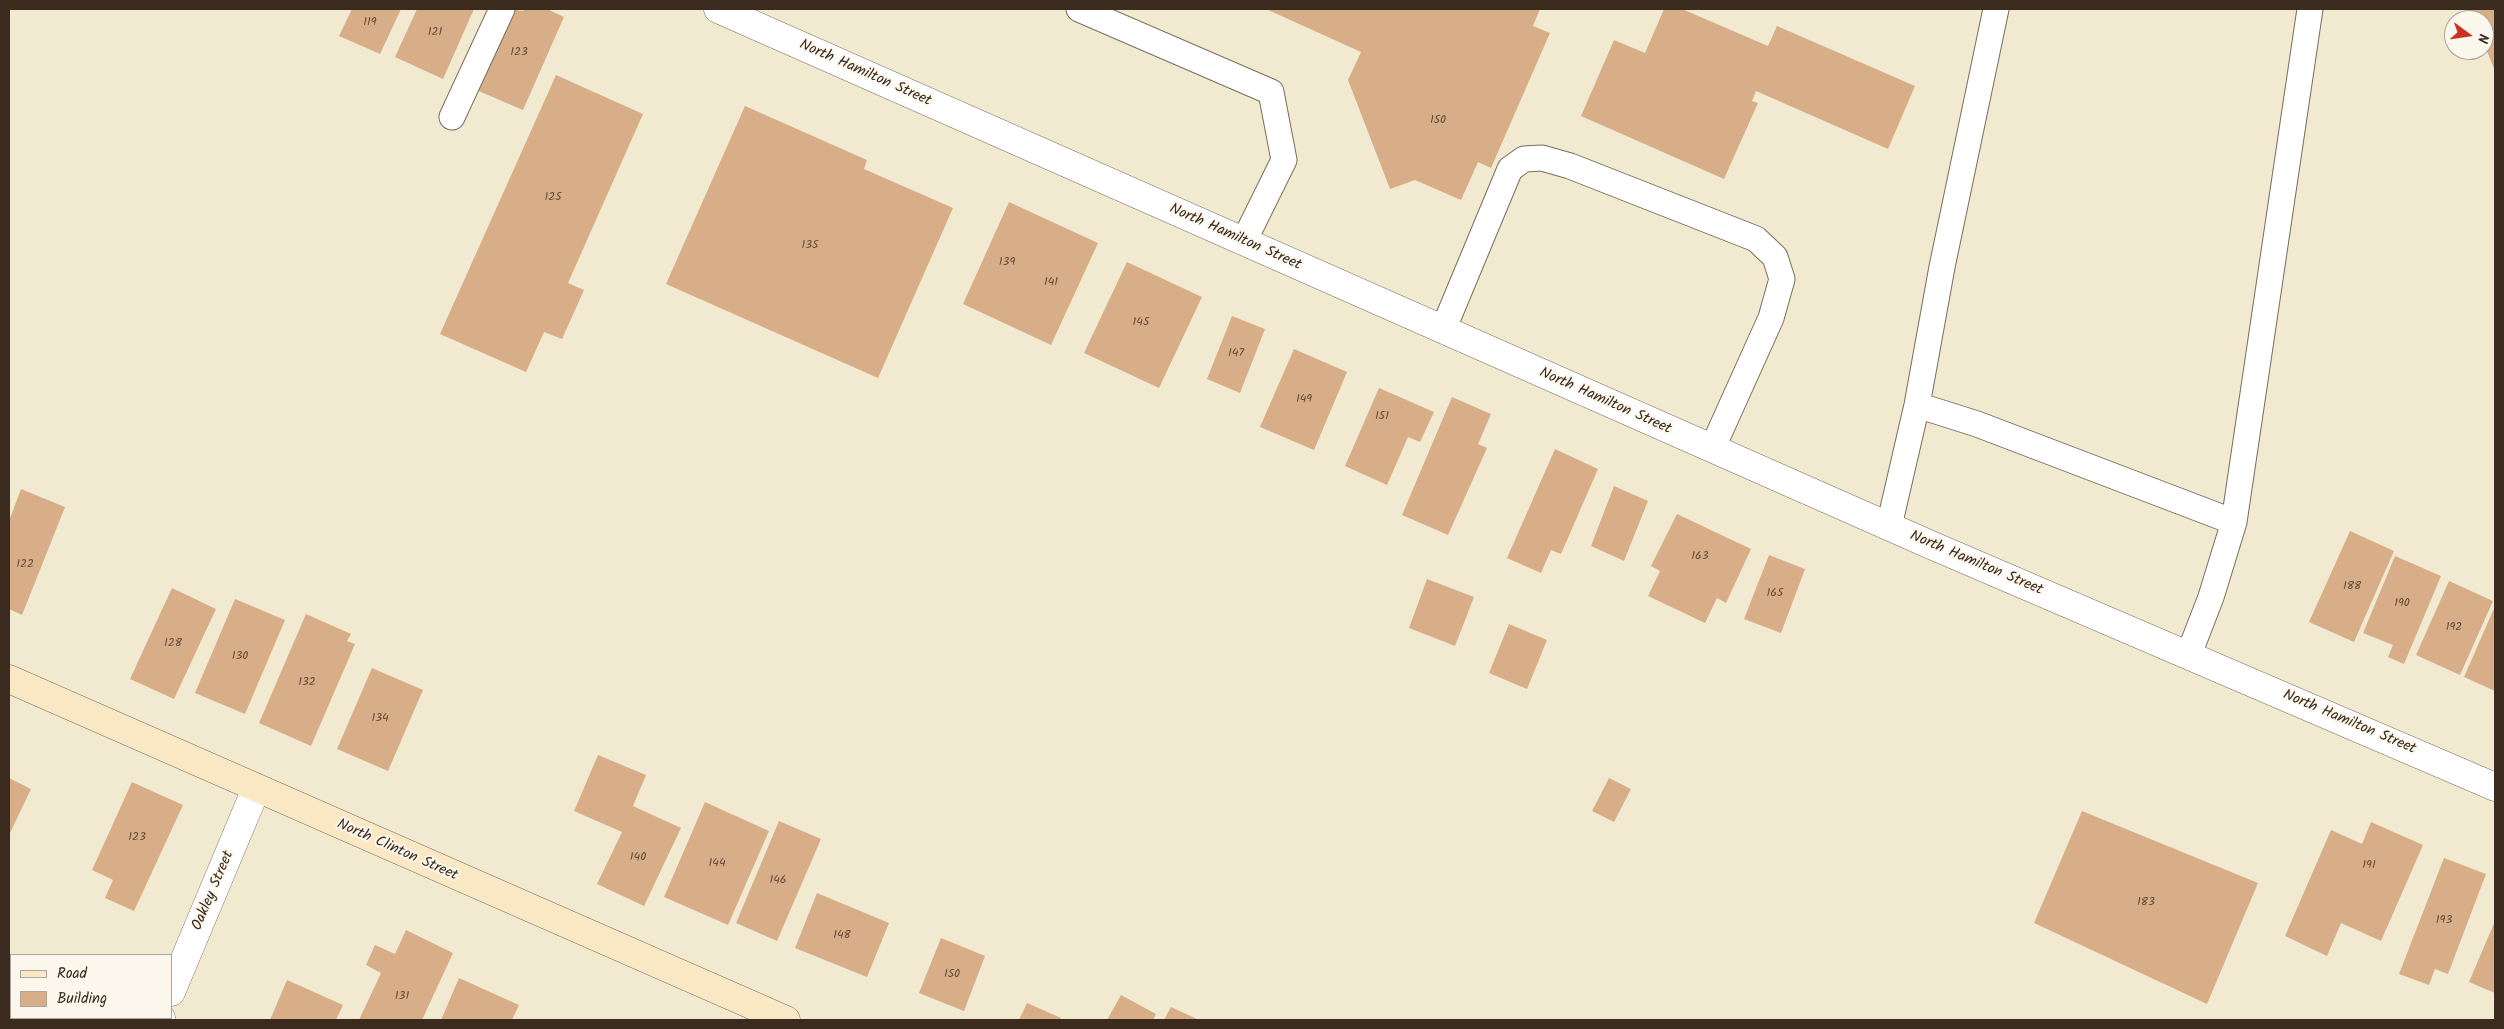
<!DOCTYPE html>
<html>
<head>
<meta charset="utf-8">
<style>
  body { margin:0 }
  #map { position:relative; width:2504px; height:1029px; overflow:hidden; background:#f1ead1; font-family:Kalam,sans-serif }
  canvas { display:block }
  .frame { position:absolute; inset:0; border:10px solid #3b2a1e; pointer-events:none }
  .legend { position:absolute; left:10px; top:954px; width:162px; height:65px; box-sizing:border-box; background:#fbf7ec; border:1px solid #aea59a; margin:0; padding:6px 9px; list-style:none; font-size:15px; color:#3b2a1e }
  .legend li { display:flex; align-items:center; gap:10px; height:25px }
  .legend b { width:25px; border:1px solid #aea59a }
  .north { position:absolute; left:2444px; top:10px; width:50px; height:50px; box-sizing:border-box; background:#fbf7ec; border:1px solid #aea59a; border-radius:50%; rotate:104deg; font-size:14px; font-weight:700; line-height:20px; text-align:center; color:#3b2a1e }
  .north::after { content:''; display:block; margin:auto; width:18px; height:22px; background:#c8321e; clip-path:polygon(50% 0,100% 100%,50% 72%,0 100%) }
</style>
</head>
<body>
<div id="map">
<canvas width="2504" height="1029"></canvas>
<div class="frame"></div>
<ul class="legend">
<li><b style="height:6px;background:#fae7c3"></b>Road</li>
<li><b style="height:14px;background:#d8ae88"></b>Building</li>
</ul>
<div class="north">N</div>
</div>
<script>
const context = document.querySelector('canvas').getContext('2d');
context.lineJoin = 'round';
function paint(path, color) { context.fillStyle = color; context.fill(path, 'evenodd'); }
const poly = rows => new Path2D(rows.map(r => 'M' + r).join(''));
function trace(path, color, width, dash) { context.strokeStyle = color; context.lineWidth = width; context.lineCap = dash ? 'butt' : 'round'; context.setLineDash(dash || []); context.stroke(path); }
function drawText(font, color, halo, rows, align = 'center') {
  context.font = font + ' Kalam,sans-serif'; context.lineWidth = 4; context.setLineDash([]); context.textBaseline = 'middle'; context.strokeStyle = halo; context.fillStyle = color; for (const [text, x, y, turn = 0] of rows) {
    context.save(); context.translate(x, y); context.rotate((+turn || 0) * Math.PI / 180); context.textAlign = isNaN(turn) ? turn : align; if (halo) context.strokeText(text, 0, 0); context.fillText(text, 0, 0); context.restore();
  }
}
paint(poly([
  [352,9,401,9,380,54,339,36],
  [417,9,474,9,443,79,395,57],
  [510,9,523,11,524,9,547,9,564,17,523,110,474,89],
  [1266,9,1540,9,1533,26,1550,33,1491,168,1478,162,1461,200,1415,180,1390,189,1348,80,1361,52],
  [1664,9,1682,9,1768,46,1777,26,1915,86,1888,149,1756,91,1752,101,1758,103,1724,179,1581,116,1614,40,1645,53],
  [2469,9,2495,9,2495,71,2484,44,2484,20,2474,20],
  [556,75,643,114,568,283,584,290,562,339,544,332,526,372,440,334],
  [745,106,867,160,864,169,953,208,878,378,666,284],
  [1009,202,1098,243,1051,345,963,304],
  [1127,262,1202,297,1159,388,1084,353],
  [1232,316,1265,329,1240,393,1207,379],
  [1294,349,1347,372,1314,450,1260,427],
  [1379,388,1434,412,1420,442,1408,437,1387,485,1345,466],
  [1452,397,1491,414,1478,444,1487,448,1448,535,1402,515],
  [1555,449,1598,469,1561,554,1551,550,1541,573,1507,558],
  [1614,486,1648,501,1624,561,1591,546],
  [21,489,65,507,22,615,9,609,9,521],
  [1677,514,1751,549,1726,603,1717,598,1705,623,1648,596,1660,571,1651,566],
  [2350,531,2394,551,2354,642,2309,622],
  [1769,555,1805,569,1781,633,1744,619],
  [2395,556,2441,576,2404,664,2388,657,2393,645,2363,633],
  [1427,579,1474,597,1455,646,1409,628],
  [2449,581,2493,601,2460,675,2416,655],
  [172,588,216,609,174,699,130,679],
  [235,599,285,620,245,714,195,693],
  [2495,606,2495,691,2464,677],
  [306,614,351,634,347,641,355,644,311,746,259,723],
  [1509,624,1547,640,1527,689,1489,673],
  [372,668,423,690,388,771,337,749],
  [598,755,646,775,633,806,681,828,644,906,597,884,622,832,574,811],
  [9,778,31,789,9,835],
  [1609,778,1631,789,1614,822,1592,811],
  [132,782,183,805,134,911,105,898,113,880,92,870],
  [705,802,769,831,728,925,664,897],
  [2082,811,2258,883,2207,1004,2034,923],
  [779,821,821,839,777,941,736,923],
  [2371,822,2423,845,2381,941,2341,923,2327,956,2285,936,2331,830,2362,844],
  [2444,858,2486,874,2448,974,2435,969,2429,985,2399,974],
  [817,893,889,923,867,977,795,948],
  [2495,921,2495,993,2469,982],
  [406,930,453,953,422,1020,359,1020,381,973,366,965,375,945,395,954],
  [941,938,985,956,964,1011,919,993],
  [459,978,519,1005,512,1020,441,1020],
  [287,980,343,1005,336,1020,270,1020],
  [1121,995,1156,1014,1153,1020,1107,1020],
  [1027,1003,1061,1018,1060,1020,1019,1020],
  [1171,1007,1199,1020,1164,1020]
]), '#d8ae88');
const lane = poly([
  [1079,9,1271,92,1284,160,1244,241],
  [452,117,502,9],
  [1443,330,1510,169,1524,159,1542,158,1570,166,1756,239,1775,257,1782,279,1771,318,1712,449],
  [1917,405,1977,424,2234,522,2310,9],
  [1889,526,1917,405,1942,267,1996,9],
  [2189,654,2211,597,2234,522]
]);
const street = poly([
  [718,9,1931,545,2495,787],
  [171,992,256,789],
  [160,1020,161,1018]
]);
const secondary = poly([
  [9,679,786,1020]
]);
trace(lane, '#7b6d5d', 27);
trace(street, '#7b6d5d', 29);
trace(secondary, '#7b6d5d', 29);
trace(lane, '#fff', 25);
trace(street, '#fff', 28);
trace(secondary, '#fae7c3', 28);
drawText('12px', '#624b38', null, [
  ["119",370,23],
  ["121",435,33],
  ["123",519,53],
  ["150",1438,121],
  ["125",553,198],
  ["135",810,246],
  ["139",1007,263],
  ["141",1051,283],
  ["145",1141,323],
  ["147",1236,354],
  ["149",1304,400],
  ["151",1382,417],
  ["163",1700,557],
  ["122",25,565],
  ["188",2352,587],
  ["165",1775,594],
  ["190",2402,604],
  ["192",2454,628],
  ["128",173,644],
  ["130",240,657],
  ["132",307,683],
  ["134",380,719],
  ["123",137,838],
  ["140",638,858],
  ["144",717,864],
  ["191",2369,866],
  ["146",778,881],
  ["183",2146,903],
  ["193",2444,921],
  ["148",842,936],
  ["150",952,975],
  ["131",402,997]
]);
drawText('15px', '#3b2a1e', '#fbf7ec', [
  ["North Hamilton Street",865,74,24],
  ["North Hamilton Street",1235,238,24],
  ["North Hamilton Street",1605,402,24],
  ["North Hamilton Street",1976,564,23],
  ["North Hamilton Street",2349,723,23],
  ["North Clinton Street",397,851,24],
  ["Oakley Street",214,891,-67]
]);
</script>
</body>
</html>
